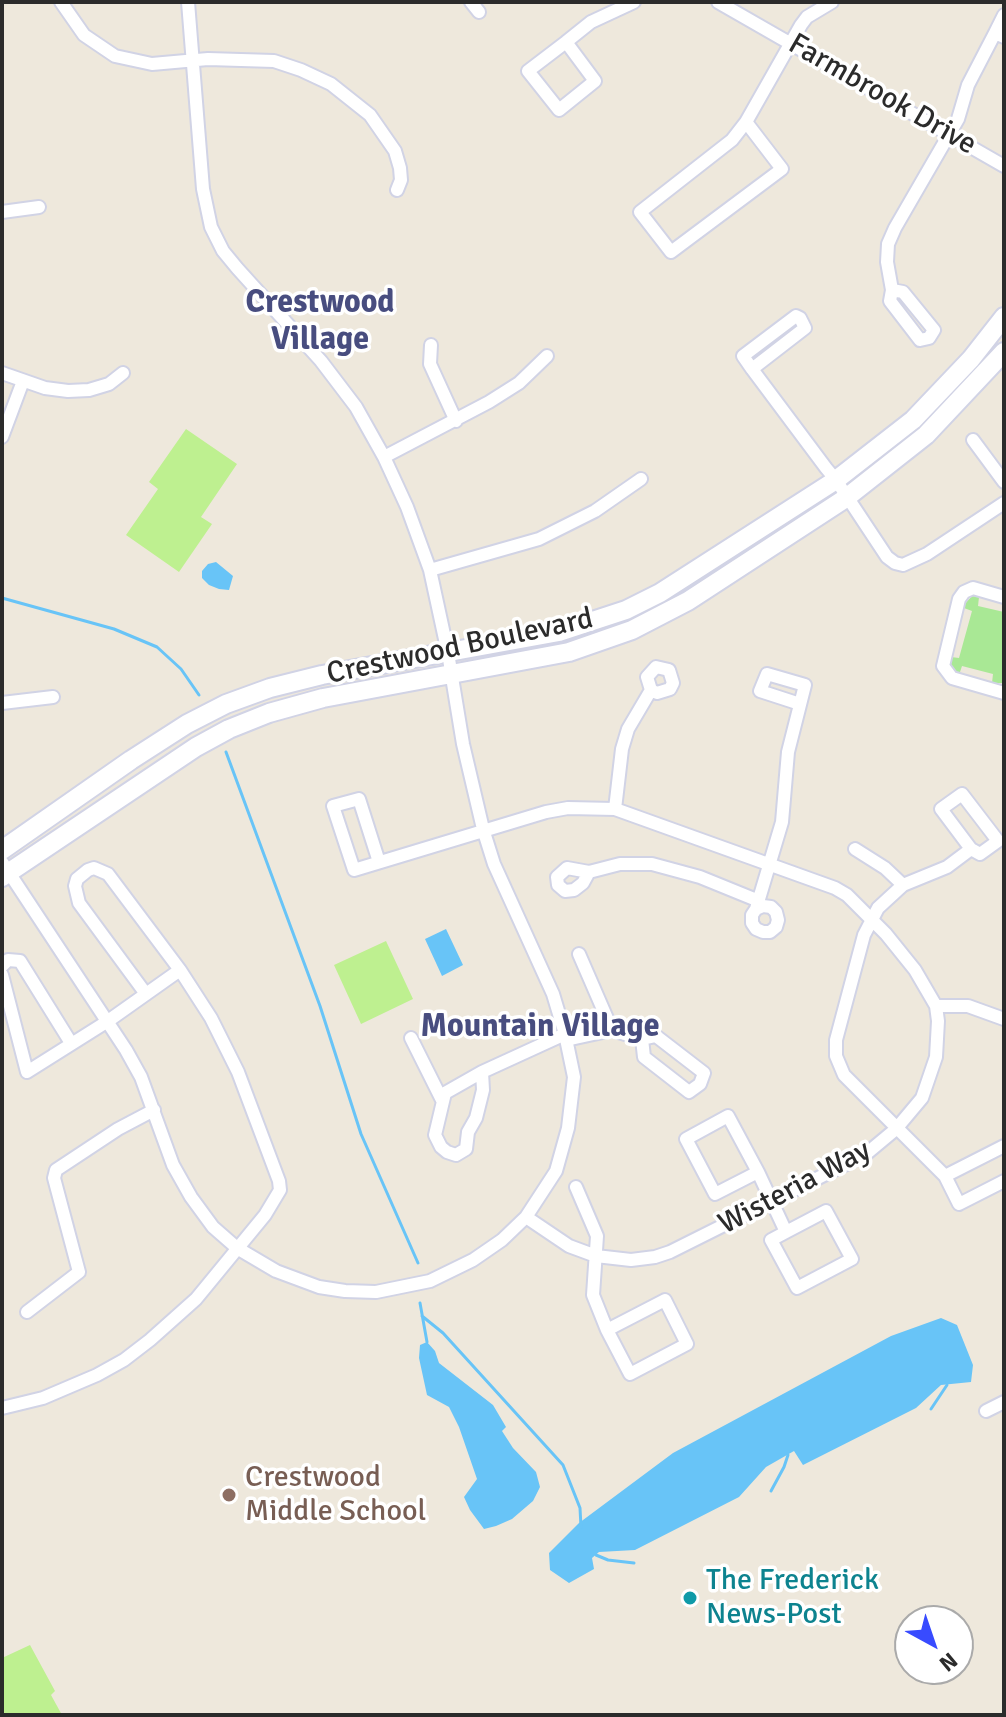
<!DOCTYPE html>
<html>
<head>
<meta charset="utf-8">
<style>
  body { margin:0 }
  #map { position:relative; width:1006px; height:1717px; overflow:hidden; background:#eee8dc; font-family:Signika,sans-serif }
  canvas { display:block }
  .frame { position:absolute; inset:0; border:4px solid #2b2b2b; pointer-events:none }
  .north { position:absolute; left:894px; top:1605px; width:80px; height:80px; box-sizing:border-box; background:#fff; border:2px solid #aaa; border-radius:50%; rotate:140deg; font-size:22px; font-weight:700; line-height:32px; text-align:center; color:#2b2b2b }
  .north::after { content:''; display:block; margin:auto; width:28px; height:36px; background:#384bff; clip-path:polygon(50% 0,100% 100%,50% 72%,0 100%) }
</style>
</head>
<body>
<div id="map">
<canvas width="1006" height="1717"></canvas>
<div class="frame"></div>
<div class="north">N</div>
</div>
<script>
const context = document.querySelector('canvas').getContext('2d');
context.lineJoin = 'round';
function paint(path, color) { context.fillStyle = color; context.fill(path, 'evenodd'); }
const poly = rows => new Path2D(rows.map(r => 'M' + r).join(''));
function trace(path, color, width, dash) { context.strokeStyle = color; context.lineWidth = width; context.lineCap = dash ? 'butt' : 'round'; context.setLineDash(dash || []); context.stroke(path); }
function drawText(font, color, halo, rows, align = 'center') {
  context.font = font + ' Signika,sans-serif'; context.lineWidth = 7; context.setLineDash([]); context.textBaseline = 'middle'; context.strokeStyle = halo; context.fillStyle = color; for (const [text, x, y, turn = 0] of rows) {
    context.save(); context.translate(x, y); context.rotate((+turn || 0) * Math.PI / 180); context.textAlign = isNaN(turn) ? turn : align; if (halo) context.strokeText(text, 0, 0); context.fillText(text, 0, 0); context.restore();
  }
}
paint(poly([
  [972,596,979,597,978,606,1004,612,1004,683,992,683,993,674,962,666,959,675,951,669,951,657,959,658,972,611,964,608,964,605]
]), '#a9e895');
paint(poly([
  [186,429,237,464,201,517,212,524,179,572,126,535,158,489,149,482],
  [386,941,413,999,361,1024,334,965],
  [30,1645,55,1691,51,1695,62,1715,2,1715,2,1658]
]), '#bef090');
paint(poly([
  [216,562,233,576,229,590,219,589,209,585,202,578,202,571,208,564],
  [446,929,463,965,442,976,425,939],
  [941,1318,957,1325,973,1365,971,1382,941,1385,916,1408,803,1465,794,1451,766,1467,739,1497,635,1550,599,1552,592,1558,594,1569,569,1583,550,1570,549,1553,579,1523,673,1453,891,1336],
  [427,1342,435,1351,439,1363,493,1405,506,1427,502,1431,513,1448,536,1472,540,1487,533,1501,512,1519,496,1526,484,1529,470,1510,464,1497,477,1479,459,1427,449,1407,427,1395,419,1358,420,1345]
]), '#68c4f7');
trace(poly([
  [2,598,114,629,157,647,181,669,199,695],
  [226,752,320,1006,361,1134,418,1263],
  [420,1303,427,1342],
  [422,1316,443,1333,563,1465,580,1508,581,1527],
  [931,1409,947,1385],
  [771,1491,784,1467,788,1455],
  [596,1555,608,1560,634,1563]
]), '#68c4f7', 3);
const minor = poly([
  [61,2,84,35,115,56,152,64,208,59,274,61,301,70,331,84,370,115,395,151,400,168,401,180,397,190],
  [471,2,479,12],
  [718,2,1004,166],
  [1004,15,995,33,1004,37],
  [566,42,595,81,559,110,528,71,566,42,591,22,634,2],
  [746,122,782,169,671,252,640,212,732,140,746,122,801,25,807,17,832,2],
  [2,212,39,207],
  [892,290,903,292,934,330,929,338,920,340,890,301,892,290,887,262,888,244,895,228,958,119,968,85,995,33],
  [431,345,430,364,456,421],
  [752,369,805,328,800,318,796,316,743,356,752,369,826,468,836,480,887,557,895,563,903,565,927,554,1004,503],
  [2,373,45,388,68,391,89,390,109,384,123,373],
  [2,437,23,381],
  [973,440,1004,482],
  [384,457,489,402,519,383,547,356],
  [430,570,539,539,595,511,641,479],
  [1004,597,973,588,964,592,959,599,943,666,952,678,1004,693],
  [2,703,53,697],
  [615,809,622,749,628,729,651,690,647,677,656,667,669,670,673,683,670,689,657,693,651,690],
  [855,849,885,868,903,885],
  [971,849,980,854,998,841,962,794,941,809,971,849,947,867,903,885,878,908,864,935,836,1040,836,1056,844,1075,945,1176,959,1204,1004,1181],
  [2,862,126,1050,141,1077,173,1165,191,1197,213,1227,237,1248,276,1271,319,1287,345,1291,376,1292,430,1281,473,1260,502,1240,526,1217,556,1171,568,1128,574,1077,565,1034,553,994,494,864,483,829,463,744,448,653,430,570,407,507,384,457,356,407,321,361,237,268,223,251,211,227,203,189,188,2],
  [379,862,359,799,333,806,354,870,546,812,568,808,615,809,835,888,847,895,886,934,915,970,936,1006,938,1021,936,1057,922,1098,896,1129,866,1154,670,1252,655,1257,631,1260,596,1256,569,1246,526,1217],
  [589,872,583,883,574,890,565,891,558,885,557,877,567,868,589,872,620,864,652,864,700,877,759,901],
  [756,909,752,915,752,923,756,929,763,932,770,932,776,927,778,920,776,912,771,907,763,906,756,909,782,822,788,752,805,685,767,674,760,691,800,704],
  [579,954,612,1030],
  [2,966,8,960,20,961,71,1043],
  [2,975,27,1072,108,1021,180,970],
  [936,1006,968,1006,1004,1019],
  [411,1038,442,1100],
  [566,1040,612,1030,642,1039,656,1036,704,1073,700,1084,689,1092,644,1057,642,1039],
  [482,1072,483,1090,476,1118,468,1132,466,1149,456,1155,447,1152,441,1147,435,1135,445,1093,482,1072],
  [482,1072,565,1034],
  [758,1172,728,1116,686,1139,715,1194,758,1172,786,1232,826,1211,852,1259,797,1288,771,1240,786,1232],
  [945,1176,1004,1146],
  [576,1187,597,1236,593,1295,607,1330,630,1374,687,1344,665,1300,607,1330],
  [27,1312,79,1272,54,1178,56,1170,118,1129,154,1110],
  [2,1408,43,1398,97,1375,124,1360,150,1340,196,1299,265,1215,280,1190,279,1181,238,1072,211,1018,180,970,108,874,94,868,88,870,77,879,75,886,79,903,146,994],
  [986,1411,1004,1402]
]);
const secondary = poly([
  [2,850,131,760,187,724,226,704,270,688,322,675,559,632,626,610,660,593,836,480,913,420,971,359,1004,317],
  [2,877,196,747,229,729,269,713,323,698,569,652,632,630,688,601,846,498,926,435,1004,352]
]);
trace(minor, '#d1d3e5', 16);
trace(secondary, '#d1d3e5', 22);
trace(minor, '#fff', 12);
trace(secondary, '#fff', 18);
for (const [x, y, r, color] of [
  [229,1495,8,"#8d6e63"],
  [690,1598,8,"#0f9aa8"]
]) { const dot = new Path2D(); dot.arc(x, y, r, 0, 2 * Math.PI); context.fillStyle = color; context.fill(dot); trace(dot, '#fff', 3); }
drawText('30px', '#2b2b2b', '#fff', [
  ["Farmbrook Drive",882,95,30],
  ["Crestwood Boulevard",460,647,-12],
  ["Wisteria Way",795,1188,-28]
]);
drawText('30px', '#785e54', '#fff', [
  ["Crestwood",245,1478],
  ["Middle School",245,1512]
], 'left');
drawText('30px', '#0d838f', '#fff', [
  ["The Frederick",706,1581],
  ["News-Post",706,1615]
], 'left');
drawText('bold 32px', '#484d7f', '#fff', [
  ["Crestwood",320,304],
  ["Village",320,341],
  ["Mountain Village",540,1028]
]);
</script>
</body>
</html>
